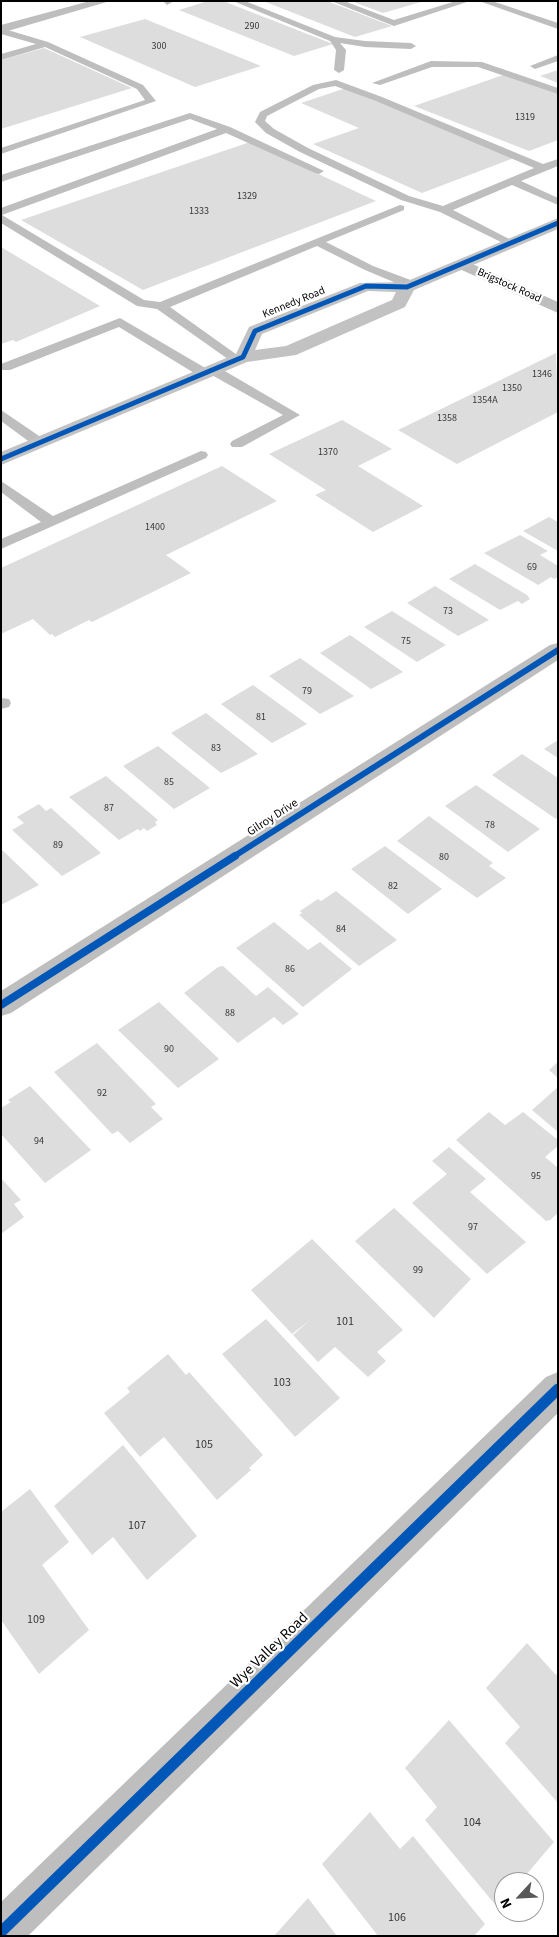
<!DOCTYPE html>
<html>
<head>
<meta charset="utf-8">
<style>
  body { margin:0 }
  #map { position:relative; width:559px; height:1937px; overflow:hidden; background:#fff; font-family:"Source Sans 3",sans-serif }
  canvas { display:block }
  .frame { position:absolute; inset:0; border:2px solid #000; pointer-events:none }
  .north { position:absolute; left:494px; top:1872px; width:50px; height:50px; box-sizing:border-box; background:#fff; border:1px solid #999; border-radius:50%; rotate:245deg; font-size:14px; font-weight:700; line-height:20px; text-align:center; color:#000 }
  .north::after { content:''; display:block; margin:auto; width:18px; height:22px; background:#595959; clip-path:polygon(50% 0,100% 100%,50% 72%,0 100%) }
</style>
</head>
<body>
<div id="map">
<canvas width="559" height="1937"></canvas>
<div class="frame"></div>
<div class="north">N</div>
</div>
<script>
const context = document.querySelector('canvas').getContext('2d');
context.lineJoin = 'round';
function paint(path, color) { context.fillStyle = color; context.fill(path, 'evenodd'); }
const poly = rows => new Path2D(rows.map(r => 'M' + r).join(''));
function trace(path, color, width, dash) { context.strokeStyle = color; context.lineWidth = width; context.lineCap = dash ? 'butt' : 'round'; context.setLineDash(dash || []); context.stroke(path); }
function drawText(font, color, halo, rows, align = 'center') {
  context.font = font + ' "Source Sans 3",sans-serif'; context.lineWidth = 4.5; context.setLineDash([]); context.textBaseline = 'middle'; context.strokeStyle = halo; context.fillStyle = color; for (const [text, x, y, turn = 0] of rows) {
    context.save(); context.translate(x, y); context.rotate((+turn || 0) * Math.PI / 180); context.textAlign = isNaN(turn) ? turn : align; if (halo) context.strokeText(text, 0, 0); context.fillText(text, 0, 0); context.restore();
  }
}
paint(poly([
  [208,1,223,1,333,44,294,56,179,10],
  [263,1,327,1,392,26,355,37],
  [351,1,421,1,421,2,383,13],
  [145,19,261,66,195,87,80,37],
  [44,48,132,88,1,129,1,60],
  [558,70,558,83,540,76],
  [506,74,558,93,558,140,529,151,414,106],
  [346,88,514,158,422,193,313,144,359,128,301,103],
  [250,142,376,201,143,290,21,220],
  [1,247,100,306,16,342,13,340,1,344],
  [556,353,558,412,457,464,398,430],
  [342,420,392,449,358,466,423,506,373,532,315,495,326,490,269,454],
  [222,466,277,501,166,555,191,573,92,622,89,620,55,637,52,634,50,635,33,619,1,634,1,568],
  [549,517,558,522,558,551,523,531],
  [520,535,548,551,540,555,558,566,558,577,554,579,551,577,538,585,484,553],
  [475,564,527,595,530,599,522,604,518,601,500,610,449,579],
  [435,586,489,620,458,636,407,603],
  [392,611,446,645,417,662,364,627],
  [350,635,403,672,371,689,320,653],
  [300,658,354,696,320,714,269,676],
  [253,685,307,724,272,743,221,704],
  [206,713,258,754,221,773,171,733],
  [558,740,558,758,544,749],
  [158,746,210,788,174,809,123,766],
  [522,754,558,778,558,817,556,819,492,775],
  [106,776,158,820,155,822,157,825,147,831,144,828,140,831,138,829,119,840,69,797],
  [476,785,540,829,508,852,445,806],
  [39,804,46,811,51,808,101,853,62,876,12,830,24,823,17,817],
  [429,816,493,863,489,866,506,878,477,898,397,841],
  [385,846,442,889,408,914,351,869],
  [1,849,39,885,1,905],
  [336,891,397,940,359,966,299,915,302,913,300,911,318,899,321,901],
  [274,922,308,950,320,942,352,969,303,1007,236,948],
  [223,966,256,996,268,987,299,1014,283,1025,274,1017,238,1043,184,993,218,967],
  [159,1002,219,1059,178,1088,118,1030],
  [97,1043,156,1104,151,1107,163,1119,130,1143,118,1131,112,1134,54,1072],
  [558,1062,558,1078,549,1070],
  [30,1086,91,1150,45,1183,1,1134,1,1108,11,1102,8,1100],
  [558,1087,558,1132,532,1110],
  [489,1112,505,1125,523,1112,558,1140,558,1146,545,1157,558,1168,558,1213,550,1220,546,1221,456,1140],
  [449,1147,486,1179,470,1192,526,1242,487,1274,412,1203,447,1174,432,1161],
  [1,1178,21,1200,14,1204,24,1217,1,1234],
  [394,1208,471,1279,434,1318,355,1241],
  [312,1239,403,1330,377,1352,386,1361,368,1377,335,1347,318,1362,293,1335,310,1320,292,1334,251,1290],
  [266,1319,340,1398,295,1437,222,1354],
  [168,1354,186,1375,189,1372,263,1455,249,1468,251,1470,217,1500,164,1437,140,1457,104,1413,130,1392,127,1388],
  [123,1445,197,1536,147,1580,113,1537,92,1555,54,1506],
  [30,1489,69,1542,42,1565,89,1630,39,1674,1,1620,1,1512],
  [527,1643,556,1675,558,1673,558,1803,505,1743,520,1727,486,1688],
  [449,1720,554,1842,520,1882,504,1882,504,1901,498,1908,425,1820,437,1807,405,1768],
  [370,1812,400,1849,413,1836,485,1924,474,1936,378,1936,322,1864],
  [308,1898,337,1936,274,1936]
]), '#ddd');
paint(poly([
  [163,1,174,1,167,5,163,1],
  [233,1,245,1,335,37,365,41,411,43,416,46,411,49,365,47,340,43,346,50,344,70,339,73,334,70,336,50,330,41,233,1],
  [331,1,344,1,394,20,456,1,470,1,394,26,331,1],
  [479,1,492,1,558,23,558,29,479,1],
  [1,28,48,42,143,85,156,101,1,154,1,148,145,100,137,89,45,47,1,60,1,54,36,44,1,34,1,28],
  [558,55,558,61,535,69,530,66,558,55],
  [431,61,482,62,558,88,558,94,478,67,432,67,380,85,372,83,431,61],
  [336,80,382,97,543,164,558,159,558,166,521,181,558,198,558,205,512,185,453,210,517,243,511,246,507,245,440,212,401,200,300,152,266,133,255,122,260,112,313,85,336,80],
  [335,86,376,101,534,168,443,206,409,196,308,148,274,129,265,121,267,116,319,89,335,86],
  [190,113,230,127,324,171,319,174,315,173,226,133,2,215,144,300,160,302,400,205,404,206,404,210,326,242,373,266,416,282,416,288,408,288,365,270,317,246,170,307,240,357,241,360,235,364,157,309,137,306,1,223,1,208,217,129,190,119,1,182,1,175,190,113],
  [120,318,207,369,213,366,218,367,300,415,242,447,232,447,230,444,232,441,283,415,210,374,204,377,199,376,119,327,10,370,1,370,1,364,120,318],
  [1,410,45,440,47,443,45,446,35,446,1,421,1,410],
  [201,451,206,452,208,455,206,458,1,549,1,539,41,522,1,492,1,481,53,516,201,451],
  [1,698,9,699,11,703,9,707,1,709,1,698]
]), '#bebebe');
paint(poly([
  [90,1,110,1,1,33,1,25,90,1],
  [461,259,558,302,558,313,455,267,453,264,461,259],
  [558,643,558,660,11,1013,1,1016,1,991,550,645,558,643],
  [558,1372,558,1413,28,1936,1,1936,1,1902,546,1377,558,1372]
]), '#bebebe');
paint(poly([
  [558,218,558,229,414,290,405,307,296,355,247,362,1,465,1,452,236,354,249,327,360,283,405,282,558,218],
  [368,291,396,292,392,300,286,346,255,350,262,334,368,291]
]), '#c2c2c2');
trace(poly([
  [1,459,243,357,255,331,366,286,407,287,558,223]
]), '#0057b8', 5);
trace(poly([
  [233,857,558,650]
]), '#0057b8', 6);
trace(poly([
  [1,1005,235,856]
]), '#0057b8', 8);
trace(poly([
  [1,1932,558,1389]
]), '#0057b8', 11);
drawText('10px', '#373737', null, [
  ["290",252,27],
  ["300",159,47],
  ["1319",525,118],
  ["1329",247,197],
  ["1333",199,212],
  ["1346",542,375],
  ["1350",512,389],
  ["1354A",485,401],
  ["1358",447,419],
  ["1370",328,453],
  ["1400",155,528],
  ["69",532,568],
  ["73",448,612],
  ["75",406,642],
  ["79",307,692],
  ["81",261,718],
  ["83",216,749],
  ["85",169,783],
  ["87",109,809],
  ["78",490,826],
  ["89",58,846],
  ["80",444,858],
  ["82",393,887],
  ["84",341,930],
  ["86",290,970],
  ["88",230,1014],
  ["90",169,1050],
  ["92",102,1094],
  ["94",39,1142],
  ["95",536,1177],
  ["97",473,1228],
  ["99",418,1271]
]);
drawText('11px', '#000', '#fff', [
  ["Brigstock Road",509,286,24],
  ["Kennedy Road",294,303,-22]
]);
drawText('12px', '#000', '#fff', [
  ["Gilroy Drive",273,818,-33]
]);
drawText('12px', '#373737', null, [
  ["101",345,1322],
  ["103",282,1383],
  ["105",204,1445],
  ["107",137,1526],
  ["109",36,1620],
  ["104",472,1823],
  ["106",397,1918]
]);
drawText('15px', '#000', '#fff', [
  ["Wye Valley Road",270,1651,-44]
]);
</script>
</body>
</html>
